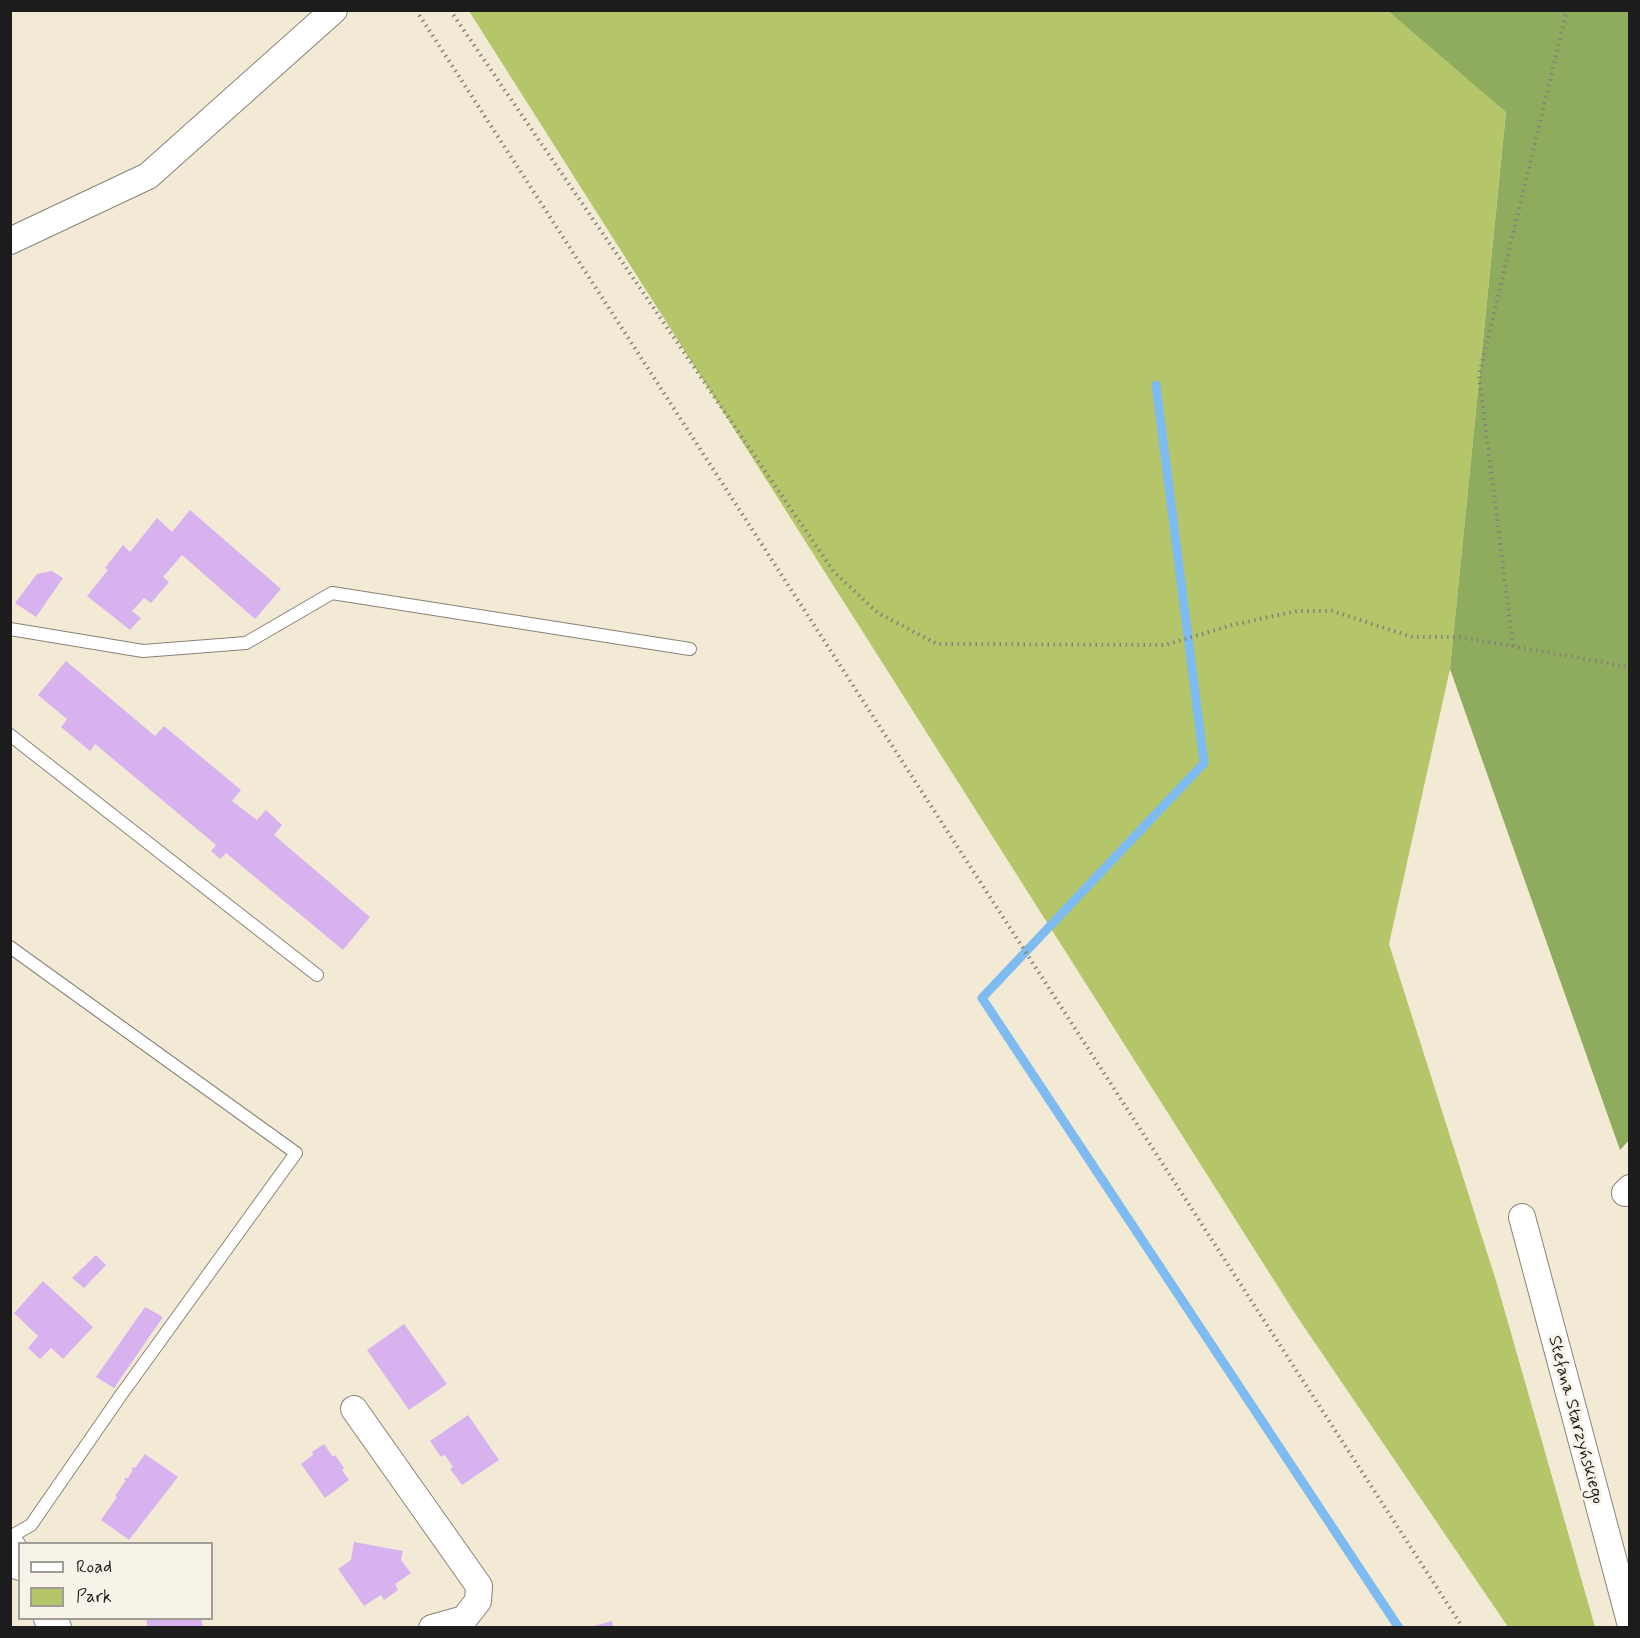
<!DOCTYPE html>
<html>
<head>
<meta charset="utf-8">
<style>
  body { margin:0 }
  #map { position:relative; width:1640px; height:1638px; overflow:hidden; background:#f3ead5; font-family:Mynerve,sans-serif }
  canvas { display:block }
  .frame { position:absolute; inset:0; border:12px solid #1c1c1c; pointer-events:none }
  .legend { position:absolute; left:18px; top:1542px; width:195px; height:78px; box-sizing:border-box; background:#f7f3e8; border:2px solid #9f9d96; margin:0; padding:8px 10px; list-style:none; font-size:18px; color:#1c1c1c }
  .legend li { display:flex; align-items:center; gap:12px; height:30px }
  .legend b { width:30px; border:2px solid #9f9d96 }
</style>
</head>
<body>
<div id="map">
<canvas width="1640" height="1638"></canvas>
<div class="frame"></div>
<ul class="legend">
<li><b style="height:8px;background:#fff"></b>Road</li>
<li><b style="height:16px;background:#b4c669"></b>Park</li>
</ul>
</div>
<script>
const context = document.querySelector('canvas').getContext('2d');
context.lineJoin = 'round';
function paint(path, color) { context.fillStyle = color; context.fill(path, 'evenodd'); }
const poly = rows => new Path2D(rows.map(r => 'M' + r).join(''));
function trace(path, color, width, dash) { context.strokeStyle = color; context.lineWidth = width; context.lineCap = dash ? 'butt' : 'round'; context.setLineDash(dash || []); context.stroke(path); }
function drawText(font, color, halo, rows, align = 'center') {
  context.font = font + ' Mynerve,sans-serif'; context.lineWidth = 6; context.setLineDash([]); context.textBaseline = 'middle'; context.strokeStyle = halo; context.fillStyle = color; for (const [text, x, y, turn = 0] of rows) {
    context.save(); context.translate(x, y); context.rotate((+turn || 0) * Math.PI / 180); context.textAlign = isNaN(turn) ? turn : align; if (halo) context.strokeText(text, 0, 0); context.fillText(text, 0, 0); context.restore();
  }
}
paint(poly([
  [469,11,1388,11,1506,111,1450,669,1389,944,1497,1284,1595,1627,1508,1627,1296,1315]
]), '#b4c669');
paint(poly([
  [1388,11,1629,11,1630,1139,1620,1150,1450,669,1506,112]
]), '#8fab5d');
trace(poly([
  [1156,385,1204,763,982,998,1399,1628]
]), '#7ebbf1', 9);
paint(poly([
  [190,510,281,589,255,619,182,555,163,577,169,582,151,603,144,598,132,611,141,618,130,630,87,596,108,570,105,568,123,545,130,552,157,518,172,532],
  [52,571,63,578,36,617,15,603,37,574],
  [66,661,155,736,164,726,241,790,232,801,257,820,266,810,282,825,274,835,370,917,343,950,226,853,220,859,211,851,216,845,95,744,90,751,61,727,67,719,38,695],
  [96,1255,106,1265,84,1288,72,1278],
  [43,1281,93,1327,63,1359,51,1348,40,1359,28,1348,38,1336,14,1313],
  [145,1307,163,1317,114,1388,96,1377],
  [404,1324,447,1384,409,1410,367,1350],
  [468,1415,499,1460,462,1485,450,1469,453,1467,445,1455,441,1457,430,1441],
  [324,1444,333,1457,335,1455,344,1468,342,1470,349,1480,325,1498,301,1464,313,1455,312,1452],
  [145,1454,178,1477,129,1540,101,1520,117,1497,115,1496,126,1480,124,1479,126,1477,127,1479,133,1470,131,1469,133,1467,135,1468],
  [354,1542,403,1551,401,1560,411,1573,395,1584,398,1590,384,1600,381,1595,364,1606,338,1569,351,1560],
  [146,1618,201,1618,203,1628,148,1628],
  [612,1621,613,1628,590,1628,590,1627]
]), '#d8b2ef');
const service = poly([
  [10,629,143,651,246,643,332,593,690,649],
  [10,735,317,975],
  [10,947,296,1153,121,1395,31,1525,10,1537]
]);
const minor = poly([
  [10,241,148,176,334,10],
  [1625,1193,1630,1188],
  [1522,1217,1630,1622],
  [354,1409,479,1586,478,1601,464,1619,432,1628]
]);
const tertiary = poly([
  [10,1548,20,1564],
  [50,1618,55,1628]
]);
trace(service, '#888378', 14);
trace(minor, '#888378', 28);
trace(tertiary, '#888378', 34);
trace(poly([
  [416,10,1463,1628],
  [450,10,834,572,878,613,937,644,1165,645,1232,625,1297,611,1332,611,1413,637,1461,637,1630,667],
  [1513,646,1479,375,1567,10]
]), '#888378', 4, [1.5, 4.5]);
trace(service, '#fff', 12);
trace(minor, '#fff', 26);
trace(tertiary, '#fff', 32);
drawText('18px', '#1c1c1c', '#f7f3e8', [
  ["Stefana Starzyńskiego",1575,1420,75]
]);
</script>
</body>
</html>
